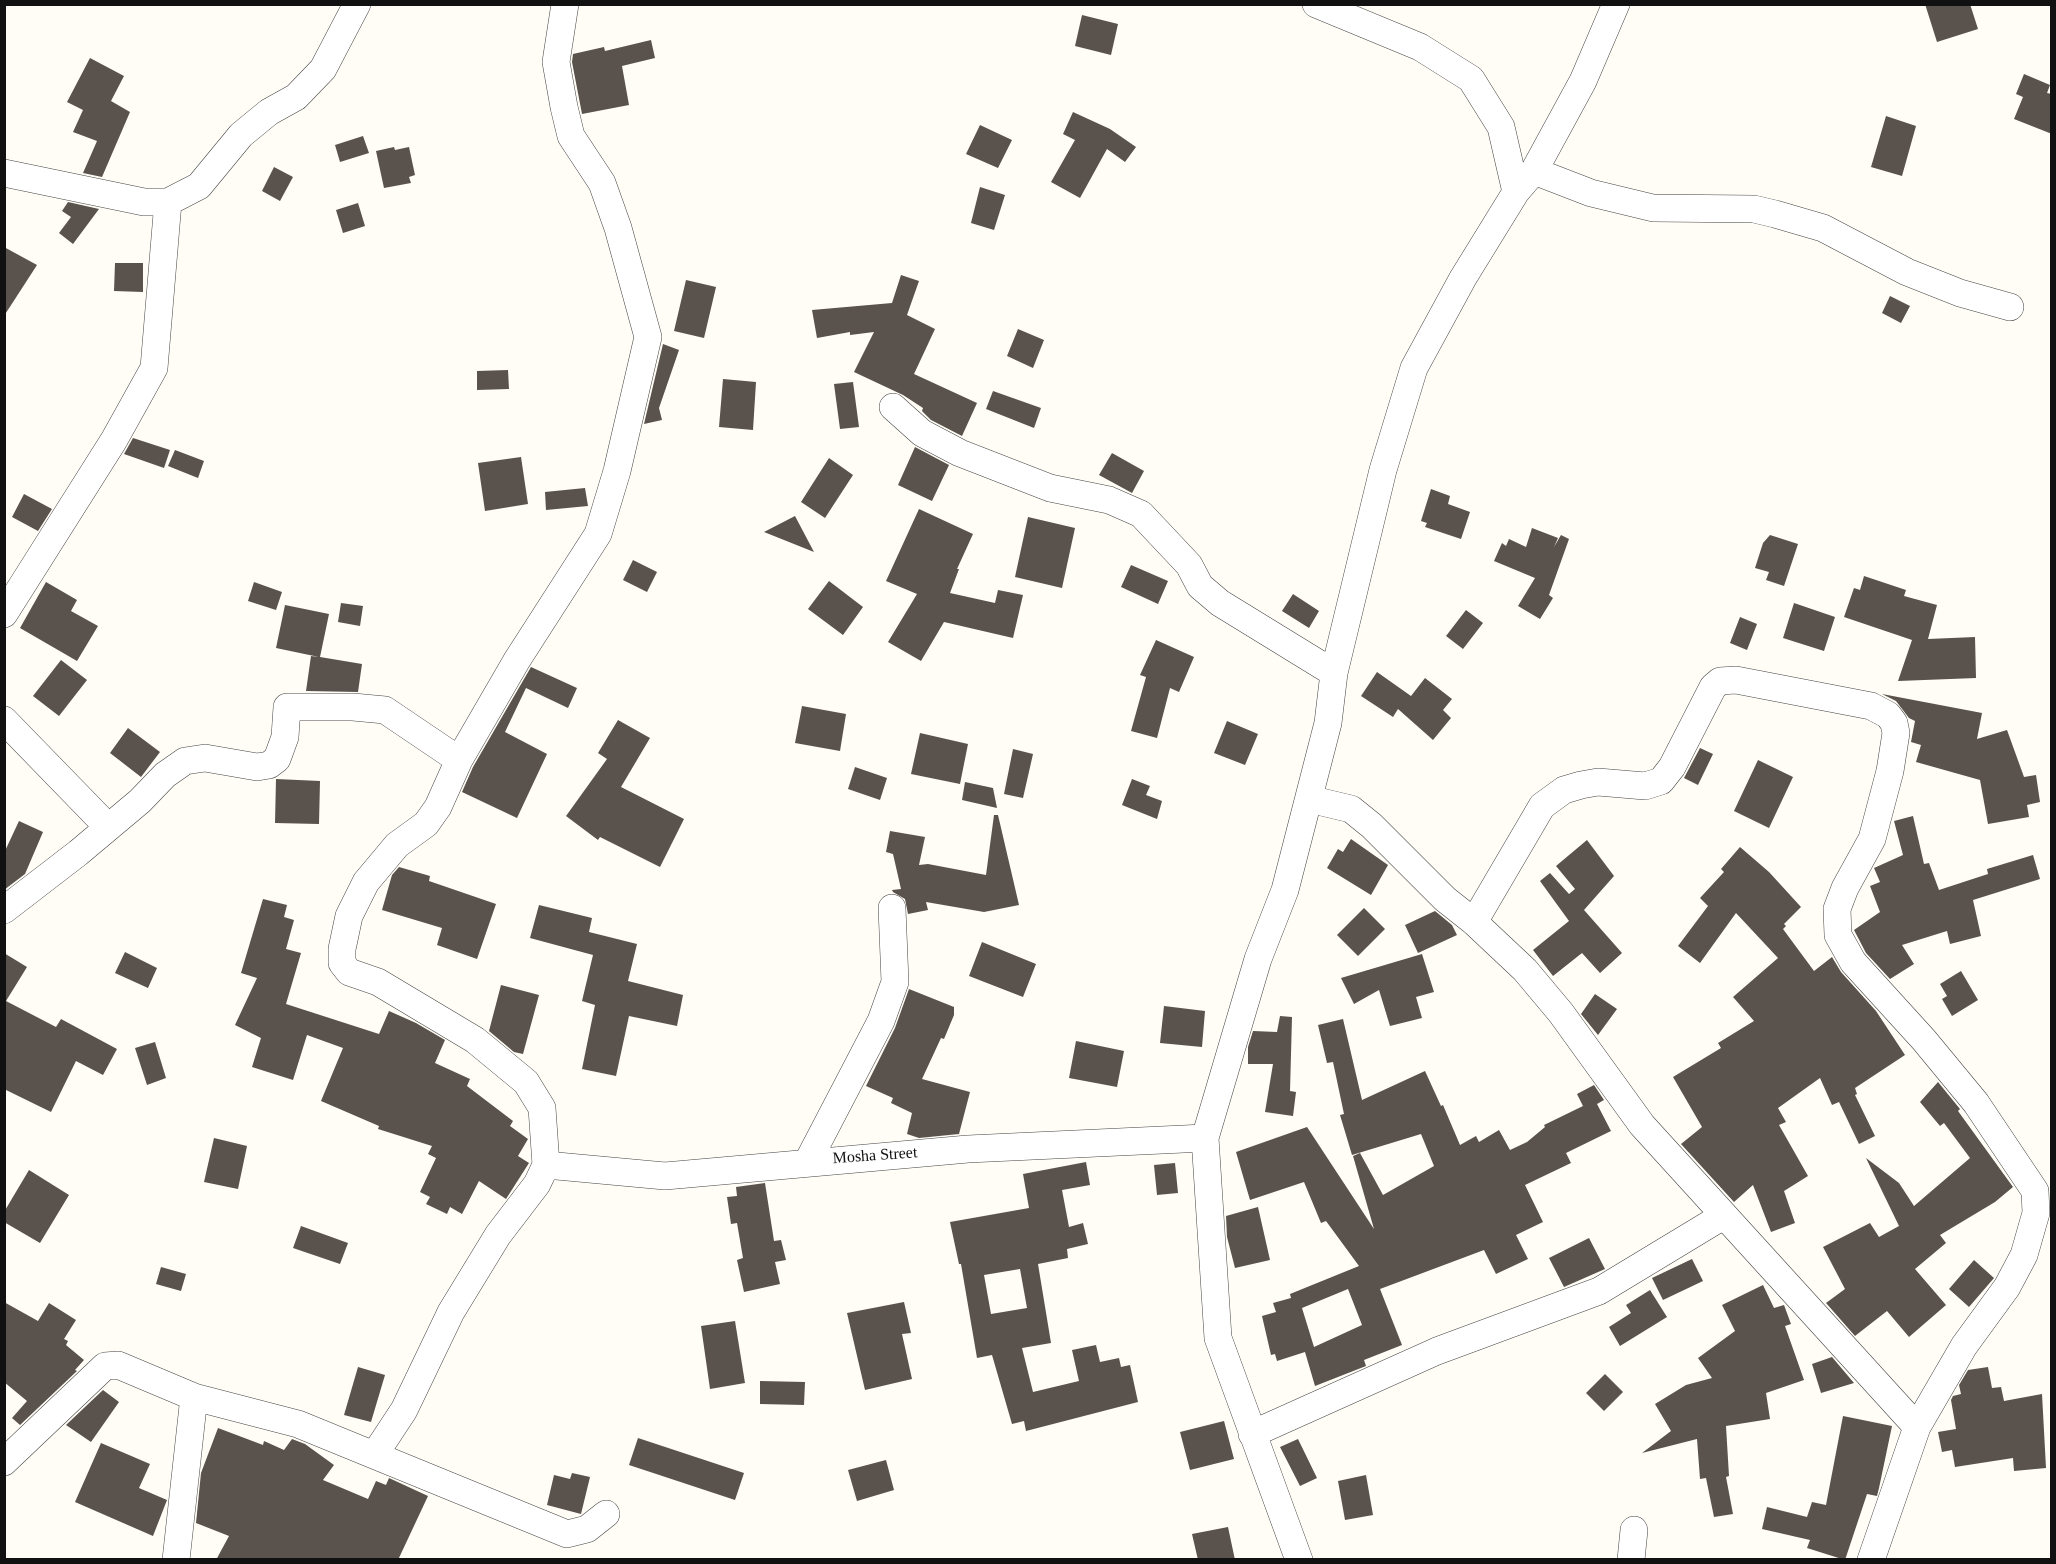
<!DOCTYPE html>
<html>
<head>
<meta charset="utf-8">
<style>
  body { margin:0 }
  #map { position:relative; width:2056px; height:1564px; overflow:hidden; background:#fffdf5; font-family:"Times New Roman",serif }
  canvas { display:block }
  .frame { position:absolute; inset:0; border:6px solid #111; pointer-events:none }
</style>
</head>
<body>
<div id="map">
<canvas width="2056" height="1564"></canvas>
<div class="frame"></div>
</div>
<script>
const context = document.querySelector('canvas').getContext('2d');
context.lineJoin = 'round';
function paint(path, color) { context.fillStyle = color; context.fill(path, 'evenodd'); }
const poly = rows => new Path2D(rows.map(r => 'M' + r).join(''));
function trace(path, color, width, dash) { context.strokeStyle = color; context.lineWidth = width; context.lineCap = dash ? 'butt' : 'round'; context.setLineDash(dash || []); context.stroke(path); }
function drawText(font, color, halo, rows, align = 'center') {
  context.font = font + ' "Times New Roman",serif'; context.lineWidth = 6; context.setLineDash([]); context.textBaseline = 'middle'; context.strokeStyle = halo; context.fillStyle = color; for (const [text, x, y, turn = 0] of rows) {
    context.save(); context.translate(x, y); context.rotate((+turn || 0) * Math.PI / 180); context.textAlign = isNaN(turn) ? turn : align; if (halo) context.strokeText(text, 0, 0); context.fillText(text, 0, 0); context.restore();
  }
}
paint(poly([
  [1925,4,1970,4,1978,29,1937,42],
  [1082,15,1118,24,1111,55,1075,46],
  [651,40,655,58,622,66,629,105,582,114,572,62,573,54,604,47,605,51],
  [90,58,124,76,111,101,130,112,102,177,83,173,97,141,73,132,83,110,67,102],
  [2024,74,2050,85,2047,93,2052,94,2052,134,2014,119,2023,97,2016,94],
  [1073,112,1110,129,1136,147,1125,162,1107,149,1080,198,1051,182,1075,140,1063,134],
  [1886,116,1916,126,1902,176,1871,167],
  [980,125,1012,140,998,168,966,154],
  [363,136,369,153,340,162,335,145],
  [394,147,395,150,409,147,415,175,409,177,411,183,384,188,376,151],
  [274,167,293,177,280,201,262,191],
  [980,187,1005,195,994,230,971,223],
  [68,202,99,209,73,244,59,233,71,217,62,211],
  [358,203,365,226,343,233,336,210],
  [4,247,37,265,4,316],
  [115,263,143,263,143,292,114,291],
  [901,275,919,281,907,315,935,329,914,374,977,403,962,436,931,420,922,411,923,408,903,395,854,372,874,332,850,335,850,332,817,338,812,310,892,303],
  [686,280,716,287,704,338,674,331],
  [1890,296,1910,306,1901,323,1882,313],
  [1018,329,1044,340,1033,368,1007,356],
  [663,344,679,350,659,408,662,420,644,424],
  [508,370,509,389,477,390,477,371],
  [723,379,756,382,753,430,719,427],
  [853,382,859,427,840,429,834,384],
  [993,391,1041,408,1034,428,986,409],
  [133,438,170,450,164,468,124,454],
  [915,447,949,465,932,501,898,485],
  [175,450,204,461,198,478,168,466],
  [1112,453,1144,471,1132,493,1099,475],
  [521,457,528,504,485,511,478,463],
  [829,458,853,475,825,518,801,502],
  [585,488,588,506,546,510,545,492],
  [1431,489,1450,496,1448,504,1470,512,1461,539,1425,527,1427,523,1421,521],
  [24,494,52,509,38,531,12,517],
  [919,509,973,534,957,569,959,569,950,593,995,603,998,590,1023,595,1013,638,944,622,921,661,888,642,917,594,886,581],
  [795,516,814,552,764,532],
  [1028,517,1075,528,1062,588,1015,577],
  [1532,528,1558,538,1554,547,1561,535,1569,539,1549,595,1553,598,1540,619,1518,606,1535,578,1494,561,1502,543,1506,546,1509,539,1526,547],
  [1770,535,1798,544,1784,586,1766,580,1769,572,1755,568,1763,543],
  [633,560,657,572,647,592,623,580],
  [1131,565,1168,581,1158,604,1121,587],
  [1864,576,1906,590,1904,596,1937,605,1928,639,1975,637,1976,678,1898,681,1912,640,1844,617,1854,588,1860,590],
  [829,581,863,607,843,635,808,609],
  [46,582,77,600,71,611,98,626,77,661,20,628],
  [254,582,282,592,276,610,248,601],
  [1293,594,1319,611,1309,628,1282,611],
  [341,603,363,606,360,626,338,622],
  [1794,603,1835,617,1824,651,1783,638],
  [285,605,329,614,320,657,362,664,358,692,306,691,311,656,319,657,276,648],
  [1466,610,1483,623,1463,649,1446,636],
  [1740,617,1757,624,1747,650,1730,643],
  [1156,640,1194,657,1179,692,1170,688,1157,738,1131,731,1146,677,1140,675],
  [61,660,87,680,59,716,33,696],
  [531,667,577,688,568,708,526,688,505,732,547,754,517,818,462,792,473,767],
  [1377,672,1411,696,1425,678,1452,699,1443,710,1451,718,1433,740,1398,709,1393,717,1361,696],
  [1882,694,1982,713,1977,739,2007,730,2024,777,2036,775,2040,802,2027,805,2029,817,1988,824,1980,780,1916,762,1921,745,1911,742,1915,721,1909,718,1896,701],
  [802,706,846,714,840,751,795,743],
  [618,720,650,738,621,787,684,819,660,867,600,837,598,840,566,816,607,759,598,753],
  [1227,721,1258,734,1245,765,1214,753],
  [128,728,160,752,141,777,110,753],
  [920,733,968,744,960,784,911,774],
  [1700,748,1713,754,1698,785,1684,778],
  [1013,749,1033,754,1023,798,1004,794],
  [1758,760,1793,777,1769,828,1734,811],
  [855,767,887,778,880,800,848,789],
  [276,779,320,781,319,824,275,823],
  [1132,779,1150,786,1146,795,1162,801,1157,819,1122,805],
  [965,782,993,788,997,808,962,800],
  [994,815,998,815,1019,905,984,912,926,902,928,910,908,914,905,899,893,892,892,890,901,889,893,854,886,852,890,831,925,837,919,865,928,864,986,875],
  [1913,816,1924,864,1929,863,1939,890,1988,874,1987,869,2033,855,2040,879,1973,900,1981,936,1950,944,1947,931,1902,945,1914,964,1890,979,1866,953,1854,930,1880,912,1870,886,1880,882,1874,868,1903,855,1894,821],
  [19,821,43,832,25,874,4,890,4,853],
  [1351,839,1388,865,1371,895,1327,868,1338,849,1343,852],
  [1587,840,1614,876,1584,910,1622,953,1600,973,1582,953,1553,976,1533,950,1569,921,1540,881,1550,873,1569,894,1575,889,1556,866],
  [1740,847,1769,872,1801,907,1784,924,1786,926,1783,929,1814,971,1832,957,1841,972,1876,1011,1905,1055,1855,1088,1857,1094,1855,1095,1875,1136,1859,1144,1839,1102,1832,1105,1820,1078,1778,1108,1786,1122,1779,1125,1808,1176,1784,1191,1795,1223,1771,1232,1753,1185,1734,1202,1681,1144,1702,1127,1673,1077,1721,1048,1718,1043,1754,1021,1733,997,1778,958,1736,913,1700,963,1678,946,1708,906,1700,898,1724,872,1721,869],
  [399,867,430,876,429,881,496,904,477,959,437,945,442,928,382,910,392,875],
  [263,899,287,905,284,917,294,920,286,949,301,953,286,1004,379,1034,389,1011,416,1023,445,1040,435,1063,470,1079,467,1086,513,1121,510,1126,528,1139,518,1156,529,1163,506,1199,479,1181,462,1214,450,1207,447,1214,426,1204,430,1197,420,1192,436,1158,428,1154,432,1146,378,1129,379,1126,321,1101,343,1048,307,1035,293,1080,252,1067,261,1038,235,1025,257,978,241,973],
  [539,905,592,918,589,932,637,944,628,981,683,995,677,1026,629,1016,616,1076,582,1069,595,1005,582,1001,593,955,530,938],
  [1364,908,1385,929,1358,956,1337,935],
  [1435,911,1452,925,1457,935,1418,953,1405,925],
  [982,942,1036,964,1023,997,969,976],
  [125,952,157,968,148,988,115,973],
  [4,953,27,967,6,1001,56,1027,61,1019,117,1049,103,1075,76,1061,51,1112,4,1089],
  [1422,954,1434,992,1416,997,1422,1018,1390,1026,1379,990,1354,1004,1341,978],
  [1961,971,1978,1000,1952,1016,1942,999,1947,996,1940,984],
  [501,985,539,995,523,1054,514,1052,489,1031],
  [909,989,954,1007,954,1015,944,1039,941,1038,922,1079,970,1092,959,1134,919,1138,907,1134,912,1113,891,1103,893,1098,866,1086,895,1028],
  [1595,994,1617,1009,1598,1035,1581,1014],
  [1164,1006,1205,1011,1202,1047,1160,1043],
  [1280,1016,1292,1017,1290,1091,1296,1092,1293,1116,1265,1112,1273,1064,1248,1064,1248,1047,1253,1031,1277,1032],
  [1343,1019,1362,1100,1425,1071,1441,1106,1443,1105,1460,1145,1476,1136,1479,1142,1499,1130,1510,1150,1527,1142,1545,1127,1544,1125,1583,1106,1577,1094,1594,1085,1604,1100,1597,1104,1611,1131,1566,1153,1571,1163,1525,1185,1543,1222,1516,1235,1528,1259,1496,1274,1484,1250,1380,1289,1402,1345,1364,1360,1366,1366,1315,1386,1305,1352,1277,1361,1275,1354,1271,1355,1262,1316,1276,1312,1273,1303,1291,1298,1290,1294,1359,1266,1326,1221,1321,1223,1304,1182,1250,1200,1236,1152,1307,1127,1374,1229,1353,1156,1360,1153,1383,1195,1434,1166,1421,1134,1352,1155,1340,1115,1344,1114,1333,1062,1327,1063,1318,1025],
  [1348,1289,1362,1325,1314,1347,1302,1308],
  [1076,1041,1124,1051,1117,1087,1069,1078],
  [155,1042,166,1078,147,1085,135,1048],
  [1938,1082,1960,1109,1958,1111,2013,1187,1995,1202,1940,1235,1946,1243,1915,1269,1946,1305,1909,1337,1887,1311,1855,1336,1826,1303,1845,1289,1823,1247,1870,1223,1879,1237,1899,1226,1866,1158,1899,1183,1914,1206,1970,1158,1944,1123,1940,1126,1920,1102],
  [214,1138,247,1146,238,1189,204,1182],
  [1086,1162,1090,1185,1062,1190,1069,1227,1083,1223,1088,1244,1067,1249,1068,1258,1038,1264,1051,1343,1022,1348,1033,1392,1079,1381,1072,1350,1096,1345,1100,1362,1119,1358,1121,1367,1130,1365,1138,1402,1026,1431,1024,1421,1012,1424,992,1355,977,1358,961,1264,959,1264,950,1222,1029,1208,1023,1174],
  [1020,1269,1027,1308,991,1314,984,1275],
  [1175,1163,1178,1193,1157,1195,1154,1165],
  [29,1170,69,1195,40,1243,4,1222,4,1212],
  [765,1183,774,1241,781,1240,786,1260,775,1262,780,1284,744,1292,737,1260,743,1258,737,1223,731,1224,727,1197,737,1196,736,1187],
  [1258,1207,1270,1260,1235,1268,1227,1237,1226,1216],
  [301,1226,348,1243,340,1264,293,1248],
  [1589,1238,1605,1269,1564,1287,1549,1258],
  [1692,1259,1703,1281,1663,1300,1652,1278],
  [1974,1260,1994,1278,1969,1307,1949,1289],
  [161,1267,186,1274,181,1291,156,1284],
  [1763,1285,1774,1308,1784,1305,1791,1324,1785,1326,1804,1380,1766,1393,1770,1419,1726,1426,1729,1476,1726,1477,1733,1514,1714,1517,1706,1478,1700,1479,1697,1439,1642,1453,1671,1431,1655,1404,1686,1385,1712,1378,1698,1358,1735,1331,1722,1305],
  [1650,1290,1667,1317,1620,1346,1609,1327,1631,1313,1626,1305],
  [4,1302,38,1321,49,1303,76,1320,64,1339,68,1341,66,1345,84,1360,75,1370,77,1371,20,1425,12,1418,27,1401,4,1382],
  [904,1302,911,1333,902,1334,912,1379,865,1390,847,1313],
  [735,1321,745,1383,710,1389,701,1326],
  [1832,1357,1854,1383,1821,1393,1812,1364],
  [358,1367,385,1375,371,1422,344,1415],
  [1988,1367,1992,1388,2001,1387,2004,1401,2042,1394,2046,1468,2014,1471,2013,1458,1955,1467,1952,1450,1942,1452,1938,1432,1956,1429,1951,1400,1953,1396,1961,1394,1959,1385,1968,1370],
  [1605,1374,1623,1392,1604,1411,1586,1393],
  [760,1381,805,1382,804,1405,760,1404],
  [103,1390,119,1402,91,1442,66,1425],
  [1843,1416,1892,1426,1879,1488,1877,1496,1867,1494,1845,1560,1807,1548,1810,1540,1762,1529,1767,1507,1807,1517,1812,1502,1826,1505],
  [1224,1421,1234,1459,1190,1470,1180,1432],
  [218,1428,263,1445,264,1441,284,1450,292,1439,305,1444,334,1465,323,1480,368,1499,376,1481,386,1485,389,1478,428,1496,398,1560,216,1560,229,1536,196,1523,201,1473],
  [638,1438,744,1473,735,1500,629,1465],
  [1298,1439,1317,1478,1300,1486,1280,1447],
  [101,1443,150,1464,139,1488,167,1500,153,1536,75,1502],
  [886,1460,894,1490,857,1501,848,1470],
  [572,1473,590,1477,581,1514,547,1505,554,1475,570,1479],
  [1366,1475,1373,1515,1345,1520,1338,1481],
  [1228,1527,1235,1560,1198,1560,1192,1534]
]), '#5a524d');
const minor = poly([
  [1316,4,1420,47,1471,79,1501,127,1516,192],
  [1534,171,1591,193,1653,208,1754,209,1775,214,1823,228,1907,272,1960,293,2010,307],
  [4,173,144,202,168,202,199,186,241,135,269,112,296,97,323,69,357,4],
  [893,407,922,433,960,453,1050,488,1109,500,1141,514,1189,565,1200,586,1220,603,1334,673],
  [4,614,114,440,154,368,168,202],
  [4,720,108,827],
  [1309,799,1351,809,1372,826,1445,899,1474,922,1525,970,1561,1013,1642,1125,1917,1427],
  [4,910,78,853,140,801,165,775,185,761,205,758,257,767,269,765,277,759,285,737,287,707,353,707,385,710,459,760],
  [1474,922,1542,806,1564,790,1581,785,1598,782,1645,786,1661,781,1672,767,1713,687,1720,681,1736,680,1871,706,1888,715,1894,723,1896,733,1890,771,1872,839,1845,888,1837,909,1838,935,1853,962,1924,1040,1976,1103,2035,1191,2036,1213,2024,1255,2007,1287,1964,1346,1917,1427,1871,1560],
  [808,1161,881,1021,895,982,892,908],
  [546,1165,665,1176,968,1149,1205,1138],
  [1252,1434,1437,1351,1599,1291,1723,1216],
  [375,1454,404,1410,451,1312,498,1235,537,1184,546,1165,542,1108,526,1082,475,1040,378,982,349,972,342,963,342,949,349,916,366,882,397,845,426,824,438,807,459,760,517,660,598,534,617,471,648,337,618,228,602,183,571,136,564,107,556,62,565,4],
  [4,1462,105,1366,118,1365,194,1397,298,1424,567,1534,587,1529,606,1514],
  [176,1560,194,1397],
  [1299,1560,1218,1338,1205,1138,1258,959,1285,890,1328,723,1334,673,1383,470,1414,368,1463,278,1516,192,1534,171,1583,81,1616,4],
  [1631,1560,1634,1530]
]);
trace(minor, '#444', 28);
trace(minor, '#fff', 27);
drawText('16px', '#111', '#fff', [
  ["Mosha Street",875,1156,-4]
]);
</script>
</body>
</html>
